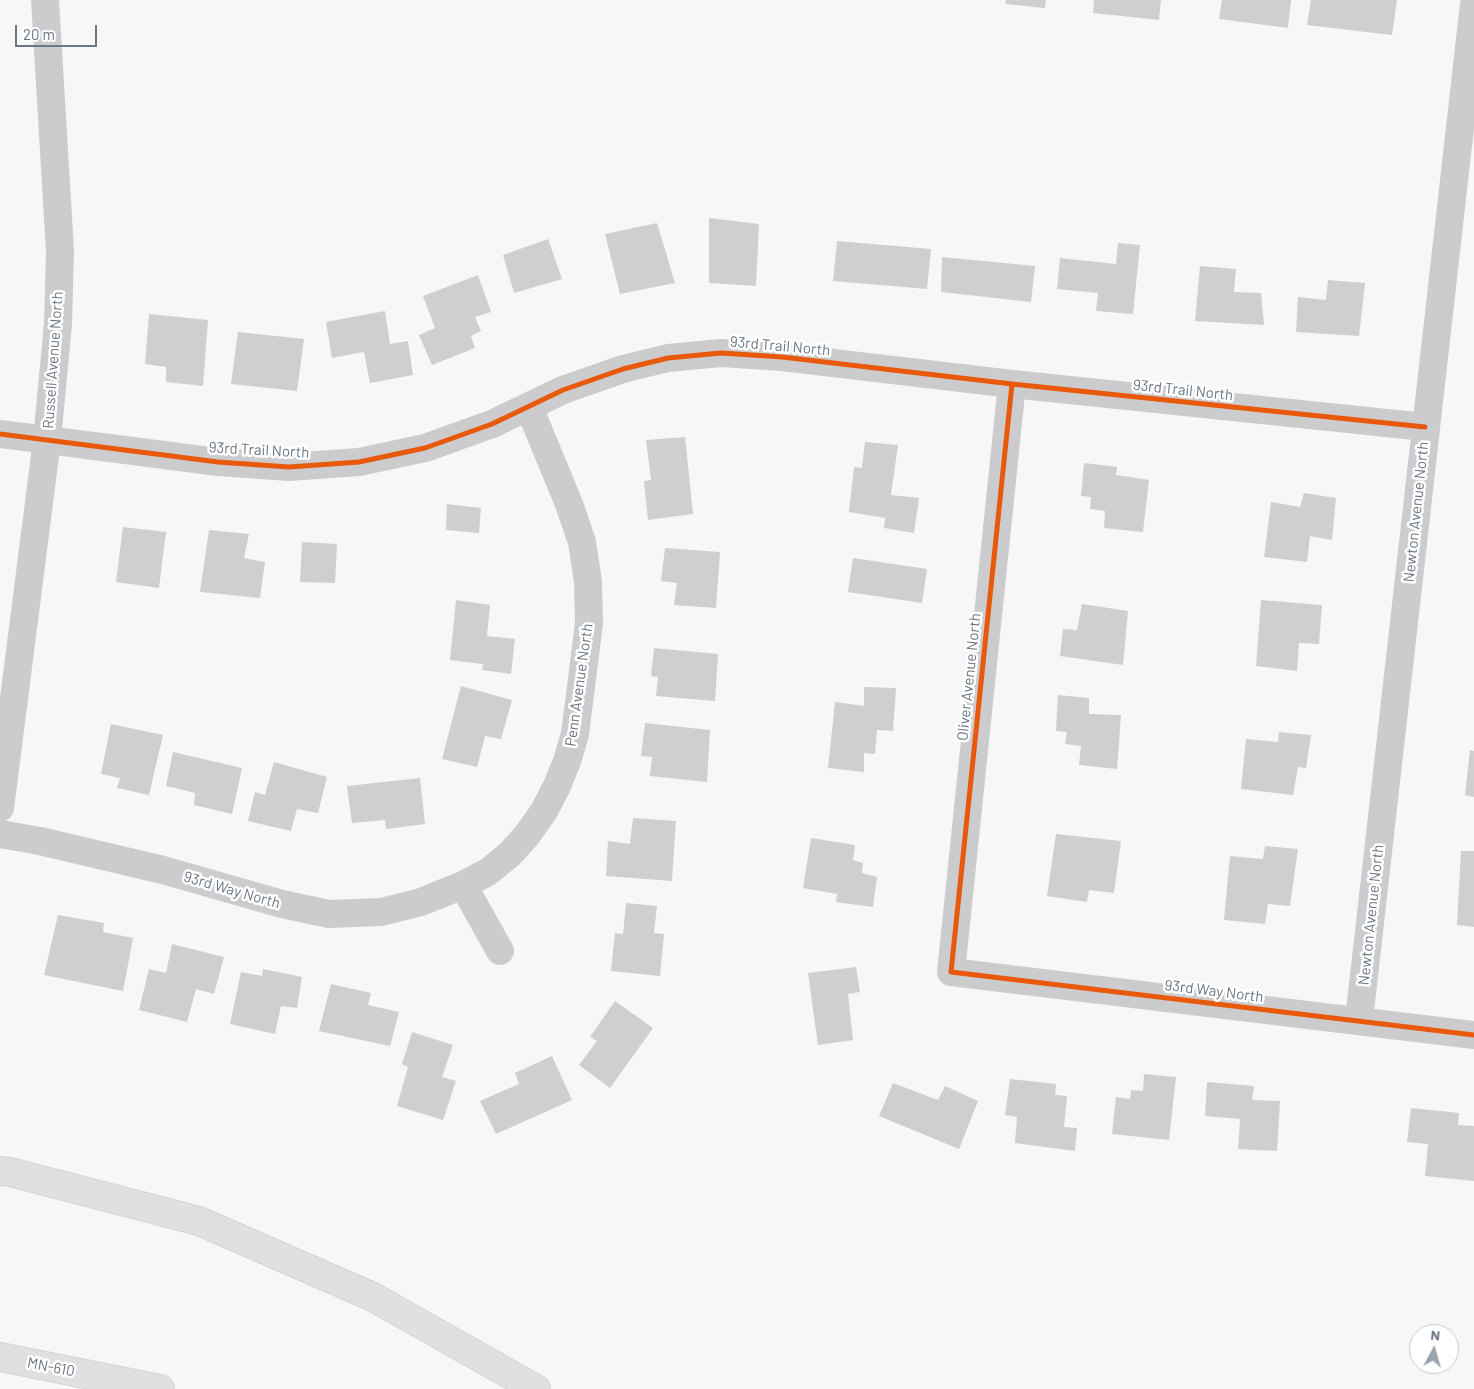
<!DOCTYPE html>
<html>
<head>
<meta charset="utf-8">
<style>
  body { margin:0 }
  #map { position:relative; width:1474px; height:1389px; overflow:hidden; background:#f7f7f7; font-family:Barlow,sans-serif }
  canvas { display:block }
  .north { position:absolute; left:1409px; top:1324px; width:50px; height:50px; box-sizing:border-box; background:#fff; border:1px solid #c3c9ce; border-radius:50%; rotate:6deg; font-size:14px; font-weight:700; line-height:20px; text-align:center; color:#6a7784 }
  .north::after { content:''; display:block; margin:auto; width:18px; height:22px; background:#9ba4ac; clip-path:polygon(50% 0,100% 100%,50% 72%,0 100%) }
  .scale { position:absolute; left:15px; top:25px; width:82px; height:22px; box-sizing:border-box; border:2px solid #6a7784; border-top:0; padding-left:6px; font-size:15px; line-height:18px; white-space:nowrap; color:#6a7784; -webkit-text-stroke:4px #fff; paint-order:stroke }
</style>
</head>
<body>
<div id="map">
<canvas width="1474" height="1389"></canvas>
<div class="north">N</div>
<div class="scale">20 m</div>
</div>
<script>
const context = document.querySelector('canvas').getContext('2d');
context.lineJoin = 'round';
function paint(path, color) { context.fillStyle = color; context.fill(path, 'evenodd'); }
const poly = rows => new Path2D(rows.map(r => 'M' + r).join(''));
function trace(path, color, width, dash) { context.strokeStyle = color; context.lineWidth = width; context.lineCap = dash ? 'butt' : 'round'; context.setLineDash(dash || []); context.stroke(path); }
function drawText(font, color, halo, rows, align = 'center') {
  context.font = font + ' Barlow,sans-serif'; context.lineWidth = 5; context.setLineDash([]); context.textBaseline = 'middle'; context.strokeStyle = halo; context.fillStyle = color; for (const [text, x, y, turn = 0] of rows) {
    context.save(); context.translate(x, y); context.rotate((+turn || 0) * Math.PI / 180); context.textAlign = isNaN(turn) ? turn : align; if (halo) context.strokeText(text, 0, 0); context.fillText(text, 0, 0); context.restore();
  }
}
paint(poly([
  [1006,0,1046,0,1045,8,1005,4],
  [1094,0,1161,0,1159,20,1093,13],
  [1222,0,1291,0,1288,28,1219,19],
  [1311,0,1397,0,1392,35,1307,25],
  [709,218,759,224,756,286,709,283],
  [657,223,675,283,620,294,605,234],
  [548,239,562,279,514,293,503,255],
  [837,241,931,249,927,289,833,281],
  [1118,243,1140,245,1133,314,1096,311,1098,293,1057,289,1060,258,1116,264],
  [942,257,1035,266,1031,302,941,292],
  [1200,266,1236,269,1234,292,1261,293,1264,325,1195,321],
  [478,275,491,312,475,317,481,331,471,336,475,348,432,365,419,335,435,328,423,296],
  [1328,280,1365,283,1359,336,1296,332,1298,297,1326,300],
  [385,311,390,344,408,341,413,375,370,383,364,352,332,358,326,322],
  [149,314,208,320,203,386,166,382,166,367,145,364],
  [238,332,304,339,297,391,231,384],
  [685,437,693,514,648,520,644,481,651,480,646,440],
  [865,442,898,445,891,495,919,498,914,533,884,528,885,518,849,512,854,467,862,468],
  [1084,463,1117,467,1116,475,1149,480,1143,532,1104,528,1105,511,1090,509,1091,497,1081,496],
  [1304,493,1336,498,1332,540,1310,536,1307,562,1264,557,1271,502,1300,507],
  [447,504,481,508,479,533,446,530],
  [123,527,166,532,159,588,116,582],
  [209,530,249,534,244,558,265,562,260,598,200,592],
  [302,542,337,544,335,583,300,582],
  [665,548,720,552,716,608,674,605,677,583,661,581],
  [853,558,927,569,922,603,848,592],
  [456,600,490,605,487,636,515,639,511,674,482,670,483,664,450,660],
  [1261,600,1322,605,1319,644,1299,643,1297,671,1256,666],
  [1082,604,1128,611,1123,665,1060,656,1063,629,1077,630],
  [654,648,718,654,715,701,656,696,658,677,651,676],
  [461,686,512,700,501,739,485,736,477,767,442,759],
  [864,687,896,688,893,731,877,730,875,754,864,753,864,772,828,768,835,702,864,706],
  [1058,695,1089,698,1089,714,1121,715,1117,769,1079,765,1081,746,1065,744,1067,732,1056,731],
  [645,723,710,730,707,782,650,776,652,757,641,756],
  [111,724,163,735,149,795,117,788,120,778,101,774],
  [1279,732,1311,735,1306,768,1298,767,1293,795,1241,789,1246,739,1278,742],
  [1470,750,1474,751,1474,797,1465,795],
  [173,752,242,768,232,814,194,805,195,793,166,786],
  [274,762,327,777,318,813,297,809,291,831,248,821,255,792,265,795],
  [420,778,425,824,386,829,385,820,352,823,347,786],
  [633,818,676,821,672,881,606,876,608,841,630,844],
  [1056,834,1121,841,1114,893,1089,890,1087,902,1047,896],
  [811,838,855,845,853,860,863,863,862,873,877,877,873,907,836,902,837,894,803,888],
  [1265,846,1298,849,1290,906,1268,904,1265,924,1224,920,1230,856,1263,859],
  [1461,851,1474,851,1474,927,1457,925],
  [626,903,657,906,654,933,664,934,660,976,611,971,615,933,623,934],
  [58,915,104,923,103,932,133,938,123,991,44,975],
  [172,944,224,957,214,994,196,989,187,1022,139,1010,149,969,166,973],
  [856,967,860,992,848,994,853,1040,818,1045,808,973],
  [263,969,302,977,297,1008,281,1006,275,1034,230,1024,241,972,262,976],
  [331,984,371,993,368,1005,399,1012,390,1046,319,1031],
  [615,1001,653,1028,610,1088,579,1065,597,1041,590,1037],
  [412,1032,453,1045,442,1077,456,1081,443,1120,397,1106,408,1067,402,1064],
  [552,1056,572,1100,496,1134,480,1101,519,1084,515,1073],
  [1144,1074,1176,1077,1169,1140,1112,1134,1116,1097,1130,1099,1131,1090,1143,1091],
  [1010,1079,1056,1084,1055,1095,1067,1096,1064,1127,1077,1128,1075,1151,1015,1143,1017,1117,1005,1115],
  [1207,1082,1254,1086,1252,1100,1280,1101,1277,1151,1238,1149,1240,1119,1205,1116],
  [893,1083,938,1100,945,1086,978,1101,959,1149,879,1116],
  [1411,1108,1459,1113,1458,1125,1474,1126,1474,1181,1425,1176,1428,1144,1407,1142]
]), '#cecfd0');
const highway = poly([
  [0,1171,10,1172,199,1221,373,1297,536,1389],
  [0,1357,160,1389]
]);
trace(highway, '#d3d4d4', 30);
trace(poly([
  [1012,384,951,972,1474,1035],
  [0,434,218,462,289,467,359,462,425,448,492,424,563,390,623,369,668,358,721,353,782,357,1012,384,1425,427],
  [0,808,47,440,58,324,60,251,45,0],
  [0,834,40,841,163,870,282,904,329,914,381,912,421,902,463,885,488,872,510,854,527,835,544,811,557,786,567,761,575,734,589,623,588,582,582,542,569,504,529,407],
  [463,885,500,951],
  [1359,1020,1474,4]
]), '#ccccce', 28);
trace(highway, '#e0e0e1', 28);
trace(poly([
  [1012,384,951,972,1474,1035],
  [0,434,218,462,289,467,359,462,425,448,492,424,563,390,623,369,668,358,721,353,782,357,1012,384,1425,427]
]), '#e8590c', 5);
drawText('15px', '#6a7784', '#fff', [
  ["93rd Trail North",780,346,5],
  ["Russell Avenue North",53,360,-86],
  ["93rd Trail North",1183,390,6],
  ["93rd Trail North",259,450,3],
  ["Newton Avenue North",1416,512,-84],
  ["Oliver Avenue North",969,677,-84],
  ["Penn Avenue North",579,685,-82],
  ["93rd Way North",232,890,16],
  ["Newton Avenue North",1371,915,-84],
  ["93rd Way North",1214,991,7],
  ["MN-610",51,1367,11]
]);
</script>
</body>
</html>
